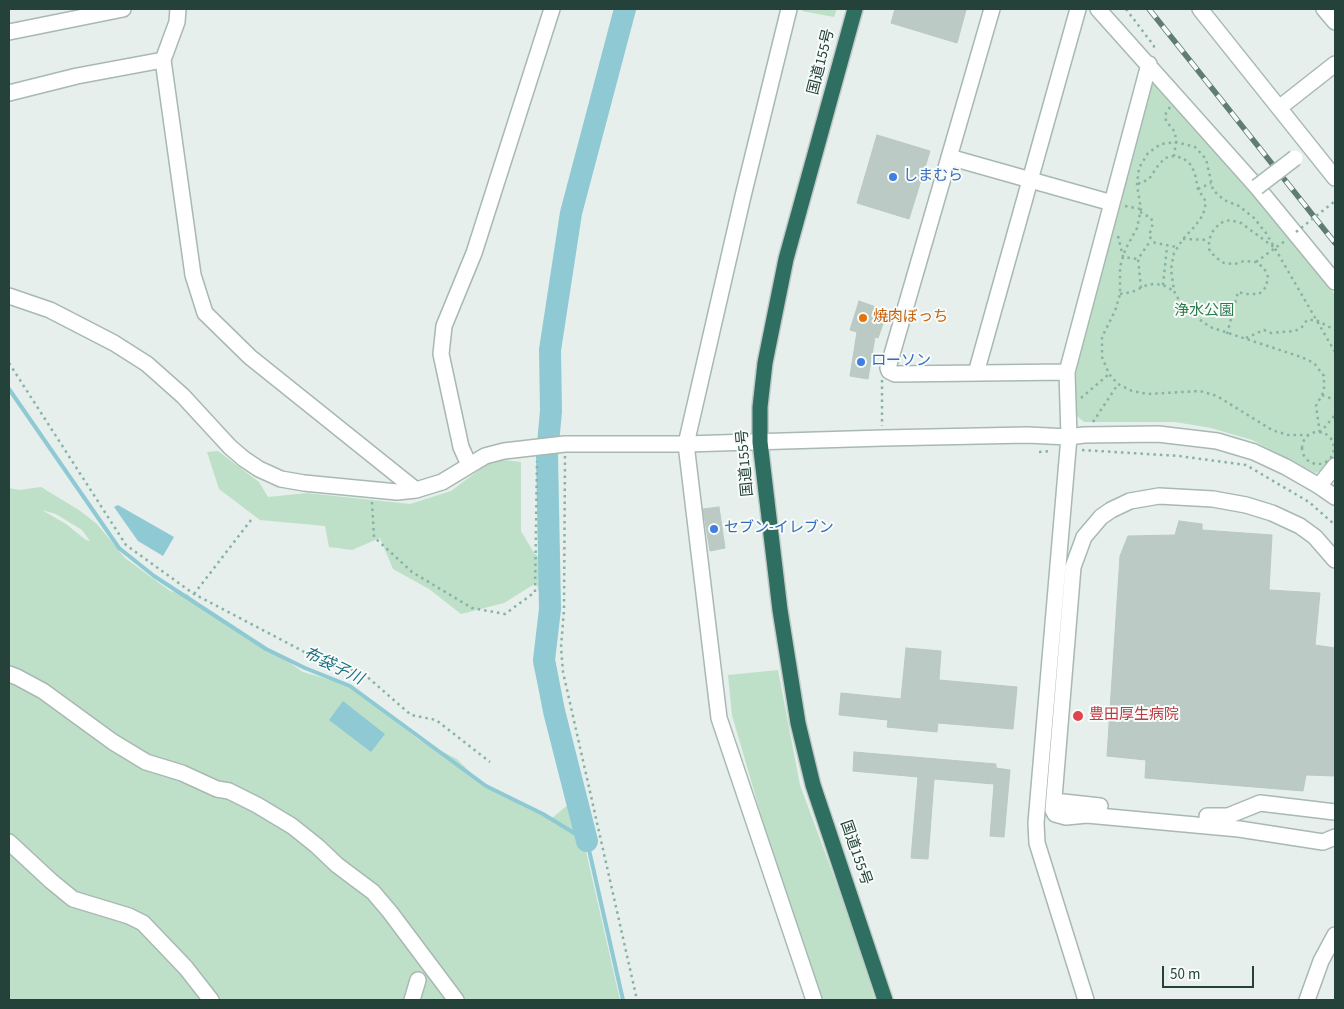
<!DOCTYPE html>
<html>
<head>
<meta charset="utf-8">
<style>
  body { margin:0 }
  #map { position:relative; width:1344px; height:1009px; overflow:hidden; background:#e6efeb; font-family:"Source Sans 3",sans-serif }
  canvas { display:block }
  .frame { position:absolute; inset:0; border:10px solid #24423a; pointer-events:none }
  .scale { position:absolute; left:1162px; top:966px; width:92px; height:22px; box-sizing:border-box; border:2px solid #24423a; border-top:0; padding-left:6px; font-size:15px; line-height:18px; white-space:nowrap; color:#24423a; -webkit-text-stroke:4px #f7fbf9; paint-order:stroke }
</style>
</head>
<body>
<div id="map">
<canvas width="1344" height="1009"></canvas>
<div class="frame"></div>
<div class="scale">50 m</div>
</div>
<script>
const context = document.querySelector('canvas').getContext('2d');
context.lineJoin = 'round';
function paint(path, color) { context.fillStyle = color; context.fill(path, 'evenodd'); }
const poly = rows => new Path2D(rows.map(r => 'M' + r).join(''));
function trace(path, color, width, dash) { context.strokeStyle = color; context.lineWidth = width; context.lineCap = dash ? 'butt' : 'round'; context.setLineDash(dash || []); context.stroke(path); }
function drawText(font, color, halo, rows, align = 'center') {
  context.font = font + ' "Source Sans 3","Noto Sans JP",sans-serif'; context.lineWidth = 4; context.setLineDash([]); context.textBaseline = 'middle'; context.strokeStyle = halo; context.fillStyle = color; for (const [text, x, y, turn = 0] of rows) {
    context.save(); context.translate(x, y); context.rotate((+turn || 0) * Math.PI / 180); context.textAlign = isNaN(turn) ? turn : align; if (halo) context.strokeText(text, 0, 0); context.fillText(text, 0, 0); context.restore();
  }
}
paint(poly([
  [803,9,837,9,834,17,802,11],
  [1150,75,1275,219,1335,295,1335,456,1324,471,1315,473,1252,440,1211,428,1175,422,1084,422,1072,412,1071,368],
  [218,451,259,482,268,497,307,493,410,504,451,491,494,459,521,462,521,531,534,553,550,566,558,584,555,660,584,810,585,847,620,1000,9,1000,9,488,19,490,41,487,79,510,97,524,125,558,170,591,187,594,209,613,280,656,303,672,348,685,380,708,418,739,457,759,486,788,528,805,551,819,570,803,571,772,557,709,539,689,533,664,549,650,549,620,536,583,504,603,461,614,429,589,393,569,380,538,352,550,329,547,325,526,260,520,219,489,207,452],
  [42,510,56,514,82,530,90,541,86,540,66,524],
  [778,670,800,785,860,947,875,1000,821,1000,772,853,732,715,728,675]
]), '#bfe0c8');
paint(poly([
  [118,505,174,537,163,556,138,541,114,507],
  [343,701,385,734,371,752,329,720]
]), '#8ec9d4');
trace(poly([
  [9,389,119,548,154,576,266,649,305,668,350,686,486,786,543,814,587,841,623,1000]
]), '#8ec9d4', 4);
trace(poly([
  [587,841,554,711,544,660,550,609,547,455,551,411,550,350,571,213,625,9]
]), '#8ec9d4', 22);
const building = poly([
  [895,9,960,9,966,10,957,43,891,23,895,9],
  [877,135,930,151,909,219,857,203,877,135],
  [859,301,876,307,872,318,884,321,878,338,875,337,868,379,850,376,857,332,850,330,859,301],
  [719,507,725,548,710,551,703,509,719,507],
  [1179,521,1202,524,1202,530,1272,535,1269,590,1320,593,1315,645,1335,648,1335,776,1306,775,1303,791,1145,778,1146,760,1107,756,1120,556,1128,536,1175,535,1179,521],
  [906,648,941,651,939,680,1017,687,1013,729,938,723,937,732,887,727,888,720,839,715,841,693,901,699,906,648],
  [854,752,996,764,996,768,1010,770,1004,837,990,836,994,784,934,779,928,859,911,858,918,777,853,771,854,752]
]);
paint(building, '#bbcac4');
trace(building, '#b8c9c2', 1);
const minor = poly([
  [789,9,743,196,686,444,719,718,814,1000],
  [992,9,888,368,889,371,895,374,1067,372],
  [1098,9,1257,187,1335,282],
  [1200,9,1335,178],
  [1324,9,1335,22],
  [9,32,123,9],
  [163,60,193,275,205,313,250,357,416,490],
  [9,93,77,76,163,60,177,22,178,9],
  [1279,108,1335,64],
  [949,157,1112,203],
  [9,296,50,310,114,343,147,364,183,396,230,447,244,459,259,469,281,479,304,483,397,492,416,490,442,482,485,456,504,451,565,444,686,444,883,438,1027,435,1069,437,1084,435,1158,434,1217,441,1254,452,1286,467,1319,486,1335,497],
  [976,373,1078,9],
  [469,465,461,447,441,354,444,326,474,253,552,9],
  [1319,486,1335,466],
  [1335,560,1315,537,1300,526,1272,513,1246,505,1213,499,1159,496,1130,501,1111,510,1101,517,1084,537,1073,567,1053,810,1055,814,1066,817,1087,815,1239,829,1323,842,1335,837],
  [9,674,17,677,43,691,113,742,146,762,182,773,217,789,229,791,257,805,292,826,317,846,337,865,373,892,390,912,456,1000],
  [1054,801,1100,806],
  [1207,816,1228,816,1260,803,1335,812],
  [9,842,51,881,73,899,129,916,143,923,186,968,211,1000],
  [412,1000,418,980],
  [1086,1000,1037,843,1036,823,1069,437,1067,372,1149,64],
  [1307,1000,1321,961,1335,935]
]);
const highway = poly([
  [855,9,786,259,765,363,760,407,760,442,780,610,798,723,813,785,885,1000]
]);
trace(minor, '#a8b8b2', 18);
trace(highway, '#c2cac8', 18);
trace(poly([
  [1126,9,1154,46,1153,51],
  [1170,107,1165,115,1166,121,1175,132,1176,142,1174,156],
  [1138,184,1149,179,1157,167,1165,158,1174,156,1183,158,1191,165,1195,174,1198,189,1206,202,1203,215,1195,226,1183,239,1174,253,1171,269,1174,291,1180,302,1195,316,1210,327,1301,357,1314,363,1324,376,1324,391,1316,406,1320,433],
  [1198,189,1211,183],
  [1125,206,1141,209],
  [1140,212,1151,218,1153,223,1149,236,1155,243,1177,247],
  [1118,236,1123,257,1138,259],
  [1183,239,1209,240],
  [1256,262,1275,248],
  [1163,285,1167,247],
  [1141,288,1138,259,1151,240],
  [1120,294,1132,292,1147,285,1154,284,1163,285,1174,291],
  [1227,334,1238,292,1245,294,1259,294,1266,287,1268,277,1264,268,1256,262,1244,261,1235,264,1224,263,1215,257,1209,249,1209,240,1213,231,1220,223,1230,220,1241,223,1275,248,1285,241],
  [1246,338,1264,330,1271,333,1295,331,1302,327,1307,320,1316,320,1335,330],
  [9,363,126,545,194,594,316,658,364,674,411,715,436,720,490,762],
  [882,380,882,426],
  [1322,395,1335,400],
  [1081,398,1109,374],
  [1093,422,1118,384],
  '1302 448a16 16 0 1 1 32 0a16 16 0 1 1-32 0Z',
  [1320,433,1335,415],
  [1309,435,1288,435,1272,430,1217,396,1200,391,1147,394,1132,391,1118,384,1109,374,1102,357,1102,337,1115,311,1120,294,1120,267,1125,250,1137,228,1141,209,1137,185,1139,168,1148,153,1161,144,1176,142,1195,147,1206,159,1213,190,1224,200,1239,206,1254,218,1266,233,1335,352],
  [1082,450,1179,456,1246,465,1309,502,1335,525],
  [1039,452,1051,451],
  [565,456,564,610,561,647,563,672,637,1000],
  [372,502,374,537,412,572,472,608,505,614,535,592,537,461],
  [194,594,251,520]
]), '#86b3a5', 2.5, [2.5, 4]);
trace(minor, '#fff', 15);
trace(highway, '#2f6f62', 15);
const rail = poly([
  [1149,9,1335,243]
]);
trace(rail, '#5f7d75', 5.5);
trace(rail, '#f7fbf9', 4, [11]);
const minorBridge = poly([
  [1257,187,1295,158]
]);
trace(minorBridge, '#a8b8b2', 18, []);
trace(poly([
  [1296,232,1335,201]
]), '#86b3a5', 2.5, [2.5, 4]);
trace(minorBridge, '#fff', 15);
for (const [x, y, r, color] of [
  [893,177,5,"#3f7fe0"],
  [863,318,5,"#e8710a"],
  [861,362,5,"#3f7fe0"],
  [714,529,5,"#3f7fe0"],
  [1078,716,6,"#e0444e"]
]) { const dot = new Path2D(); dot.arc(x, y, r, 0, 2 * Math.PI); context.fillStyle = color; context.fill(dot); trace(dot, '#f7fbf9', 2); }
drawText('15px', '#24423a', '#f7fbf9', [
  ["国道155号",822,62,-76],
  ["国道155号",746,463,-95],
  ["国道155号",855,853,71]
]);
drawText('15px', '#366cbe', '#f7fbf9', [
  ["しまむら",903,177],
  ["ローソン",871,362],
  ["セブン-イレブン",724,529]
], 'left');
drawText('15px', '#2d7a4b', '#f7fbf9', [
  ["浄水公園",1204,312]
]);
drawText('15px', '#c56008', '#f7fbf9', [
  ["焼肉ぼっち",873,318]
], 'left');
drawText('15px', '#be3a42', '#f7fbf9', [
  ["豊田厚生病院",1089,716]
], 'left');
drawText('italic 16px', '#1c6f80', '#f7fbf9', [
  ["布袋子川",333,667,26]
]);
</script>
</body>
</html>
